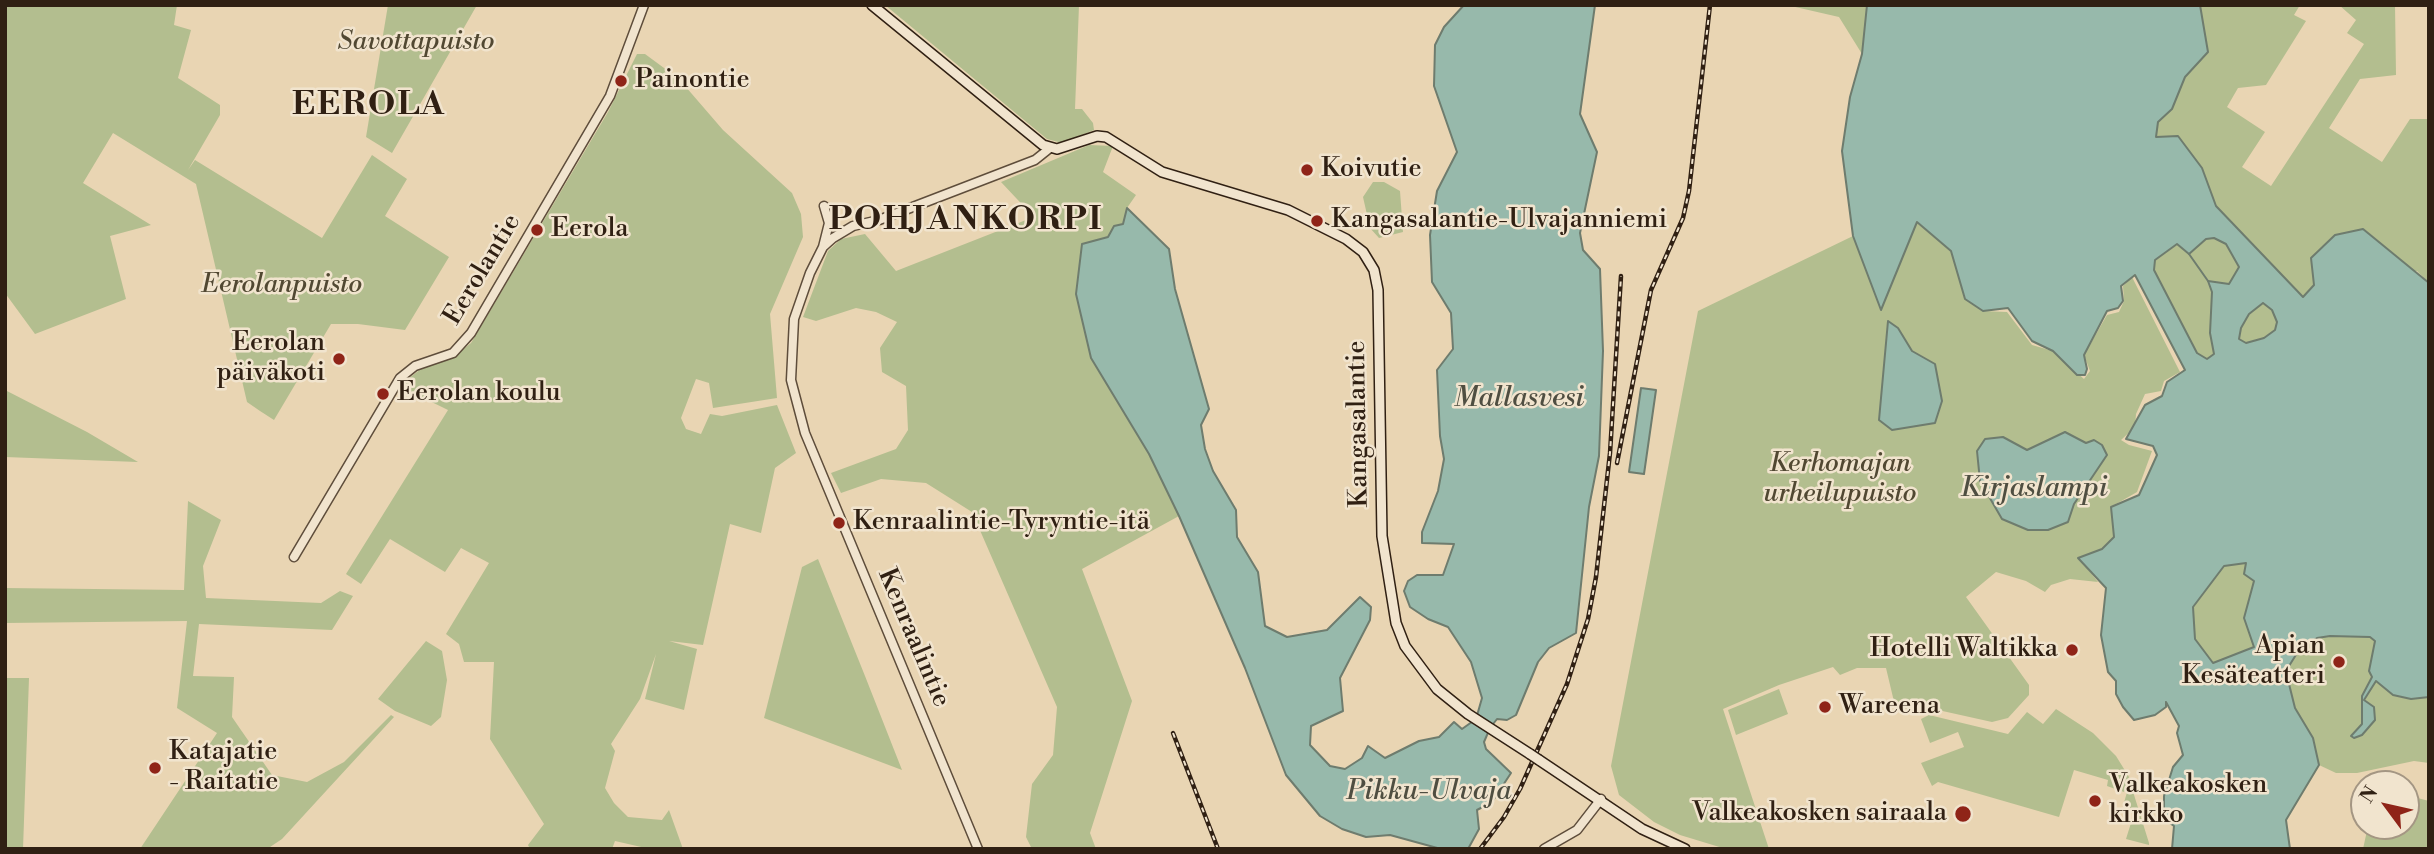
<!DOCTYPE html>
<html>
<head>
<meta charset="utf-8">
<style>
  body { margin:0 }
  #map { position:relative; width:2434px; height:854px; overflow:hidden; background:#e9d5b3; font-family:"Libre Bodoni",serif }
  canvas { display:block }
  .frame { position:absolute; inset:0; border:7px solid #302013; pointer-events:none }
  .north { position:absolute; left:2350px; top:770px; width:70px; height:70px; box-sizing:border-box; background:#f1e4ce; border:2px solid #a49683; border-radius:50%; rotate:303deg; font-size:19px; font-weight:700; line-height:28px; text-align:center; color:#302013 }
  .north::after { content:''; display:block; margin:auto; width:24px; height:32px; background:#8f2418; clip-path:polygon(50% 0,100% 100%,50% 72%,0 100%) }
</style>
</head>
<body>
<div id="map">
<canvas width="2434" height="854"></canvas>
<div class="frame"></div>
<div class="north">N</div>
</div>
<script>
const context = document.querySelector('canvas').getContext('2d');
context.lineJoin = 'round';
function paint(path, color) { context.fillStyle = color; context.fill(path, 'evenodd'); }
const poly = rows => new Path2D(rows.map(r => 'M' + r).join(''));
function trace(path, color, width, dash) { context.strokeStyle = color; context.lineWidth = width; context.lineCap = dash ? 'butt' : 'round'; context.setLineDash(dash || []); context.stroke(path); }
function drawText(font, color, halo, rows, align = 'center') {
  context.font = font + ' "Libre Bodoni",serif'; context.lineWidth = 5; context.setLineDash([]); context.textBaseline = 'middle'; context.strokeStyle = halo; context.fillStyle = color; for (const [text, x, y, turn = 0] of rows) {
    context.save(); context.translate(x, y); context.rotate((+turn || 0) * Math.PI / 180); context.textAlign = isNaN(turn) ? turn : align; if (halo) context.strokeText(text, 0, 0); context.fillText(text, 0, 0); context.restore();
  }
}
paint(poly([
  [5,5,177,5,174,25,191,30,178,78,220,105,220,115,188,170,195,160,322,238,372,155,407,179,385,216,449,257,405,330,358,324,331,324,274,420,260,411,247,402,196,184,113,133,83,183,151,225,110,236,126,299,35,334,5,293],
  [388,5,477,5,392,153,366,137],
  [885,5,1079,5,1075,109,1082,109,1093,123,1094,130,1062,143,1047,139],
  [1867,5,1862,54,1839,17,1791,6],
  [2200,5,2300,5,2294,15,2306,21,2266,85,2238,88,2227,107,2265,132,2242,167,2271,186,2364,44,2347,33,2356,20,2339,5,2395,5,2396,75,2360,79,2329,128,2382,162,2410,119,2429,119,2429,283,2417,271,2314,285,2303,298,2216,206,2202,168,2156,137,2157,122,2172,109,2185,77,2208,52],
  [637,54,645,54,679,79,723,130,792,193,801,214,803,237,770,314,777,398,713,408,709,383,696,379,681,418,686,429,701,434,710,414,722,416,777,405,796,453,775,468,761,533,730,524,703,645,669,641,697,649,684,710,645,699,656,654,640,699,611,744,615,751,605,788,614,803,628,817,662,820,669,810,683,849,650,849,615,841,612,849,530,849,528,845,544,824,490,739,494,662,464,662,459,644,446,634,489,563,461,548,445,572,390,539,361,584,346,574,448,410,399,386,422,368,452,358,471,343,608,112],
  [1089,145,1113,146,1103,172,1136,195,1127,208,1123,224,1149,454,1179,516,1082,569,1132,701,1090,833,1096,849,1032,849,1026,837,1032,784,1053,755,1057,707,972,512,926,483,881,479,841,493,831,473,896,449,908,430,906,386,882,372,880,348,897,322,876,312,856,308,816,321,803,317,828,251,841,239,865,234,896,271,1026,220,1032,215,1001,182],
  [1373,182,1384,182,1400,191,1403,232,1379,238,1370,228,1363,197],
  [1917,222,1952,251,1965,299,1983,311,2007,312,2032,345,2053,351,2084,379,2090,371,2084,355,2107,315,2119,312,2124,301,2123,286,2132,277,2180,372,2164,381,2161,391,2145,394,2136,414,2135,427,2121,440,2129,445,2152,451,2137,492,2111,507,2114,537,2102,549,2079,558,2098,582,2070,579,2051,585,2045,592,2026,581,1996,572,1966,597,2029,685,2029,695,2008,718,1992,722,1920,706,1896,710,1886,668,1857,668,1840,675,1833,667,1779,685,1723,709,1769,849,1726,849,1680,835,1654,822,1619,795,1611,766,1698,311,1853,236,1881,309],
  [2214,238,2226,244,2239,267,2229,284,2209,281,2212,292,2210,333,2214,354,2207,359,2197,353,2154,270,2155,260,2178,243],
  [2263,303,2272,310,2277,322,2275,330,2264,338,2246,343,2239,339,2241,328,2249,314],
  [5,390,87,432,138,462,5,457],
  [188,501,221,520,203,566,206,598,321,603,340,591,353,596,332,630,199,624,193,676,234,677,232,717,272,775,307,782,344,762,391,715,394,717,282,839,267,849,140,849,217,733,177,708,187,621,5,623,5,588,184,590],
  [818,559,865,676,902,770,764,718,802,567],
  [2246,563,2254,581,2244,618,2254,647,2213,663,2195,639,2193,607,2224,566],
  [2330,636,2373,637,2375,641,2370,676,2383,685,2429,697,2429,763,2414,761,2357,773,2336,773,2319,765,2313,738,2295,708,2289,684,2289,666,2299,650,2317,638],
  [426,641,442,651,447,680,441,717,431,726,395,711,378,699],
  [5,678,29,678,23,849,5,849],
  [1779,689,1788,714,1736,735,1728,710],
  [2056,709,2093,733,2116,756,2129,777,2124,792,2107,786,2108,780,2074,770,2059,817,1938,782,1932,786,1921,763,1964,747,1958,732,1930,743,1921,719,1929,715,2008,734,2027,712,2043,724],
  [2130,782,2149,843,2149,845,2126,839,2135,810,2123,806],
  [2406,795,2429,801,2429,849,2363,849,2368,826,2406,826]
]), '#b3be8f');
const water = poly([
  [1464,5,1595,5,1580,114,1597,152,1580,233,1583,250,1600,269,1603,351,1599,456,1589,507,1576,633,1549,648,1538,662,1516,715,1507,720,1497,719,1490,728,1484,742,1486,749,1511,773,1492,802,1477,810,1479,829,1468,849,1441,849,1390,835,1366,837,1342,829,1320,816,1286,775,1245,668,1179,516,1149,454,1091,358,1076,294,1082,244,1108,237,1114,226,1123,224,1127,208,1169,249,1175,289,1209,409,1201,425,1205,449,1213,471,1236,510,1237,537,1258,572,1265,626,1287,637,1327,630,1360,597,1371,607,1370,620,1340,678,1343,711,1311,726,1310,745,1330,766,1345,769,1362,758,1368,746,1385,758,1419,741,1439,737,1454,722,1462,729,1476,719,1482,698,1471,662,1448,627,1428,619,1410,607,1404,591,1408,581,1417,575,1443,575,1454,544,1422,543,1422,532,1438,491,1444,459,1440,436,1437,370,1453,349,1451,313,1432,282,1430,235,1437,191,1457,152,1434,86,1435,45,1444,27,1464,5],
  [1867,5,2200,5,2208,52,2185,77,2172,109,2158,122,2156,137,2178,136,2202,168,2216,206,2303,297,2314,285,2311,258,2335,235,2363,229,2429,283,2429,697,2411,699,2393,695,2376,681,2364,700,2374,707,2375,720,2362,735,2354,738,2351,736,2362,724,2362,696,2372,677,2369,671,2375,641,2370,637,2330,636,2317,638,2299,650,2289,666,2289,684,2295,708,2313,738,2319,765,2286,820,2290,849,2172,849,2174,826,2164,819,2164,796,2173,767,2183,755,2177,733,2179,726,2166,702,2166,707,2155,715,2134,720,2123,707,2116,694,2116,681,2108,672,2101,635,2106,588,2078,558,2102,549,2114,537,2111,507,2139,495,2157,455,2153,446,2126,439,2145,405,2162,396,2167,382,2185,370,2135,275,2121,286,2123,301,2118,308,2107,311,2084,355,2087,369,2085,375,2077,375,2053,351,2032,341,2008,308,1983,311,1965,299,1951,251,1917,222,1881,310,1853,236,1842,151,1850,97,1862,54,1867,5],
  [2214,238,2226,244,2239,267,2229,284,2208,281,2212,292,2210,333,2214,354,2207,359,2197,353,2154,270,2155,260,2177,244,2189,254,2206,239,2214,238],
  [2263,303,2272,310,2277,322,2275,330,2264,338,2246,343,2239,339,2241,328,2249,314,2263,303],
  [2246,563,2244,574,2254,581,2244,618,2254,647,2213,663,2195,639,2193,607,2224,566,2246,563],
  [1888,321,1898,328,1912,351,1935,364,1942,401,1935,423,1892,430,1879,420,1888,321],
  [1641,388,1656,390,1644,474,1629,472,1641,388],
  [2065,432,2086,443,2094,440,2102,445,2107,455,2074,504,2068,522,2048,530,2028,530,2002,519,1980,481,1977,451,1985,439,2003,437,2027,450,2065,432]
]);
paint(water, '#97b9ab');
trace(water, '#6e7c6e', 2);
trace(poly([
  [2189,254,2208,281]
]), '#6e7c6e', 2);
const tertiary = poly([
  [823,247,829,223,824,206],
  [294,557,400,378,415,366,453,353,471,333,610,96,644,5],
  [978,849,805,433,791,380,794,319,810,273,823,247,833,238,853,226,879,220,1035,160,1050,148],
  [1544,849,1577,830,1601,799]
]);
const secondary = poly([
  [872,5,1043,145,1057,149,1097,136,1106,137,1162,172,1288,210,1346,239,1363,252,1374,270,1378,290,1382,536,1396,623,1405,646,1437,689,1468,714,1530,754],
  [1539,760,1642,829,1685,849]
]);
trace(tertiary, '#5e4d3b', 11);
trace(secondary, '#302013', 12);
trace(tertiary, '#f1e4ce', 8);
trace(secondary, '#f1e4ce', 9);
const rail = poly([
  [1617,463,1651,290,1683,218,1689,191,1710,5],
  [1173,733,1218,849],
  [1480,849,1504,817,1520,789,1567,684,1588,619,1596,577,1610,453,1621,276]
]);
trace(rail, '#302013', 4.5);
trace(rail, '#f1e4ce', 2, [5]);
const secondaryBridge = poly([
  [1530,754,1539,760]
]);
trace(secondaryBridge, '#302013', 12, []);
trace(secondaryBridge, '#f1e4ce', 9);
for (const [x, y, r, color] of [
  [621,81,7,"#8f2418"],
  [1307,170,7,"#8f2418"],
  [1317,221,7,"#8f2418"],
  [537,230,7,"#8f2418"],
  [339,359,7,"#8f2418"],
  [383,394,7,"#8f2418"],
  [839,523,7,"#8f2418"],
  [2072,650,7,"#8f2418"],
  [2339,662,7,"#8f2418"],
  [1825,707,7,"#8f2418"],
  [155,768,7,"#8f2418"],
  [2095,801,7,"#8f2418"],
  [1963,814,9,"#8f2418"]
]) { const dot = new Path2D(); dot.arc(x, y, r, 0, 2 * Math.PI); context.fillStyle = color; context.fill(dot); trace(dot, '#f1e4ce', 2.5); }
drawText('italic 26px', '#514832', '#f1e4ce', [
  ["Savottapuisto",416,43],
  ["Eerolanpuisto",282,286],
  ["Kerhomajan",1840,465],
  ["urheilupuisto",1840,495]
]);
drawText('26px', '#302013', '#f1e4ce', [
  ["Painontie",635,81],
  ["Koivutie",1321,170],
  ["Kangasalantie-Ulvajanniemi",1331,221],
  ["Eerola",551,230],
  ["Eerolan",325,344,"right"],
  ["päiväkoti",325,374,"right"],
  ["Eerolan koulu",397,394],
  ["Kenraalintie-Tyryntie-itä",853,523],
  ["Apian",2325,647,"right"],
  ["Kesäteatteri",2325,677,"right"],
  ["Hotelli Waltikka",2058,650,"right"],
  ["Wareena",1839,707],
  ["Katajatie",169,753],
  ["- Raitatie",169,783],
  ["Valkeakosken",2109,786],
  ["kirkko",2109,816],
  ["Valkeakosken sairaala",1947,814,"right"]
], 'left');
drawText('26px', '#302013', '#f1e4ce', [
  ["Eerolantie",483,270,-59],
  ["Kangasalantie",1359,424,-91],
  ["Kenraalintie",913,638,67]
]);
drawText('italic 28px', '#4f4e41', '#f1e4ce', [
  ["Mallasvesi",1519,399],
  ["Kirjaslampi",2034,489],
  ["Pikku-Ulvaja",1429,792]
]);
context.letterSpacing = '2px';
drawText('bold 33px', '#302013', '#f1e4ce', [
  ["EEROLA",369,106],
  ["POHJANKORPI",966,221]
]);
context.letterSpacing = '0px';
</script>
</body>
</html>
